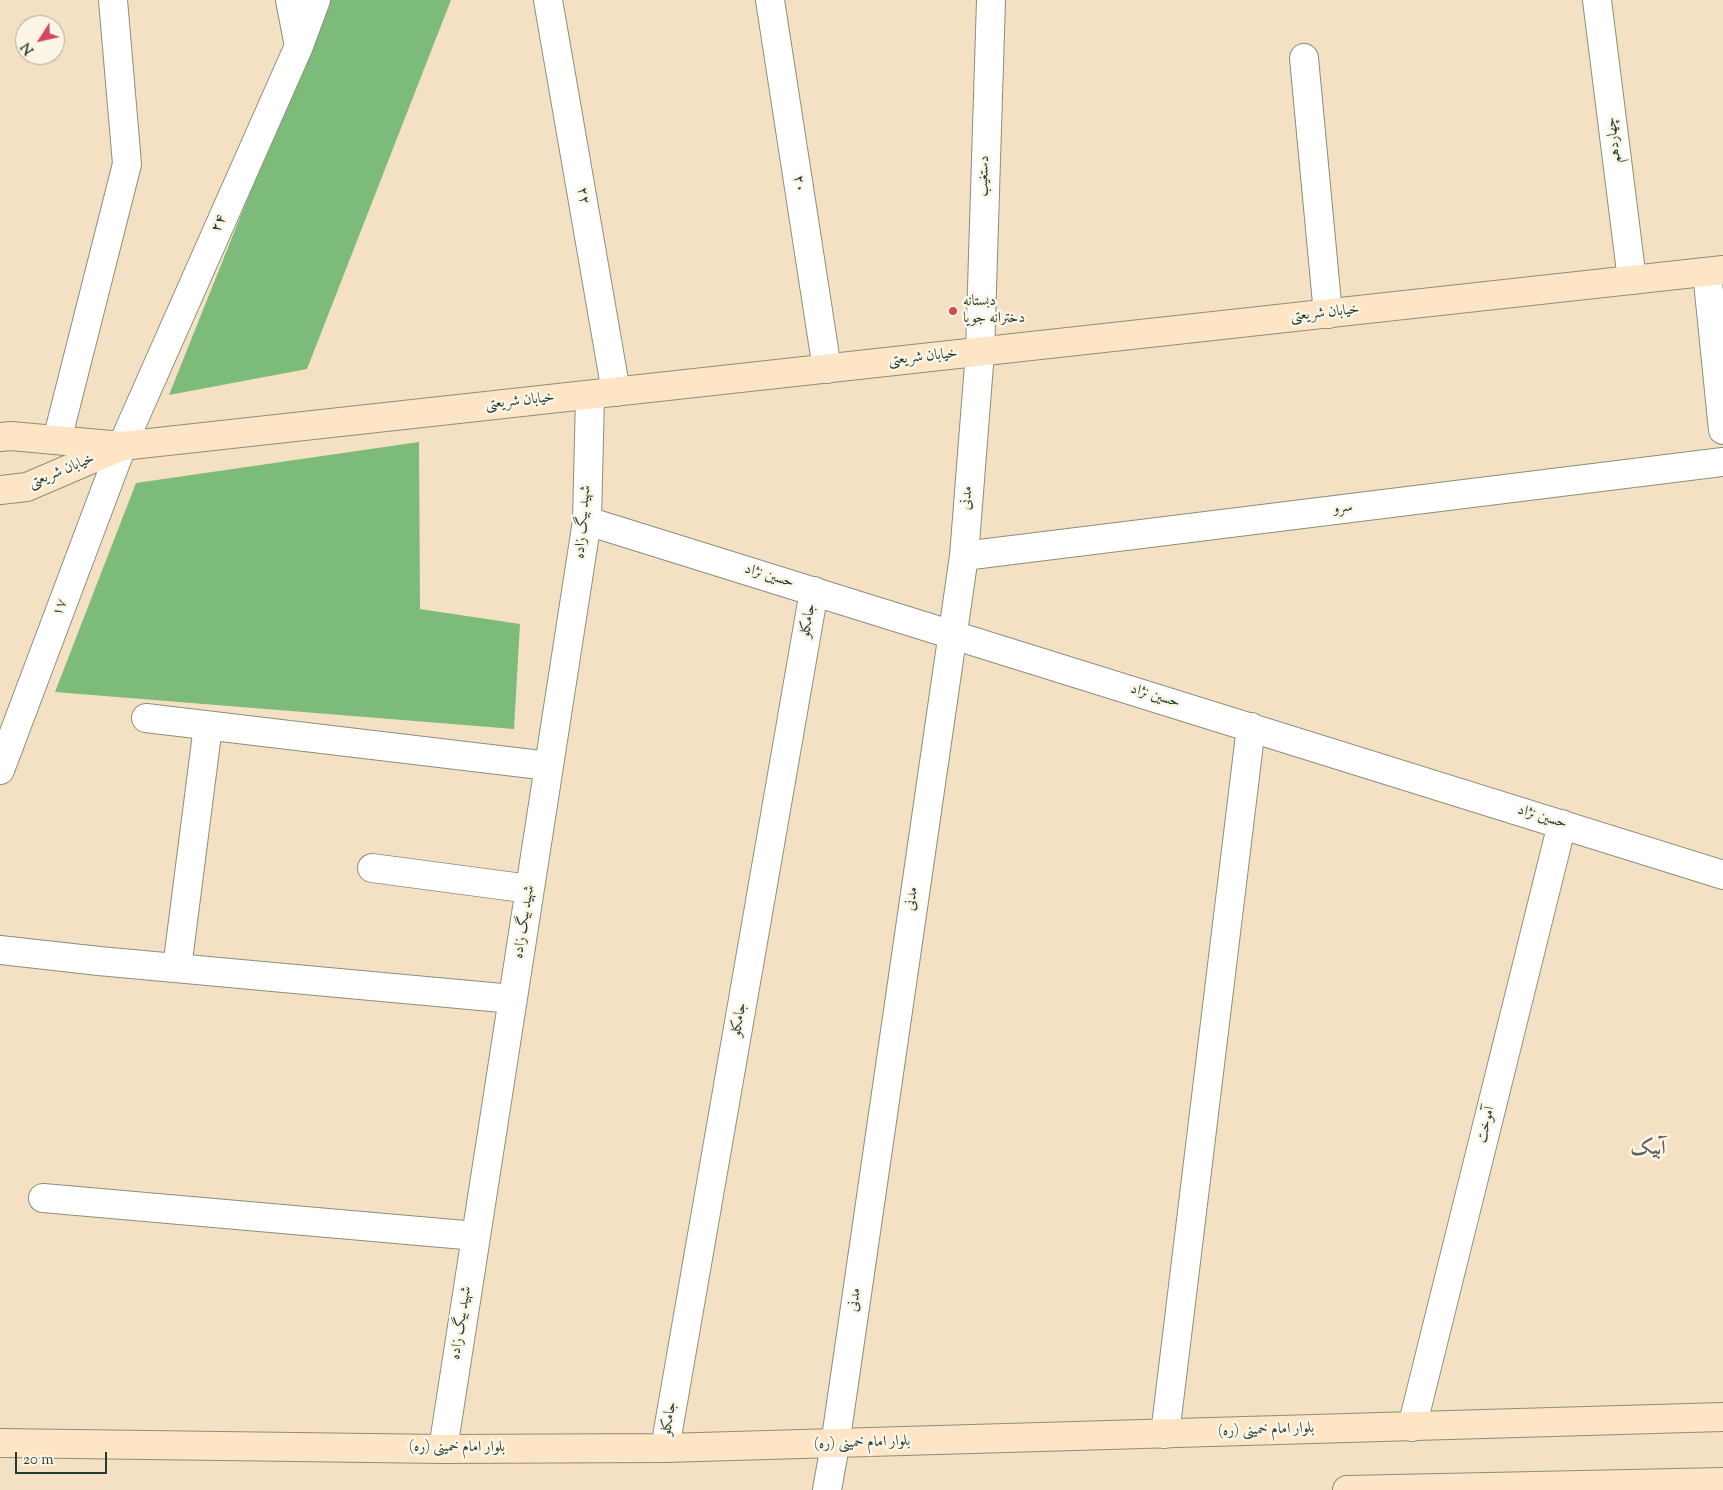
<!DOCTYPE html>
<html>
<head>
<meta charset="utf-8">
<style>
  body { margin:0 }
  #map { position:relative; width:1723px; height:1490px; overflow:hidden; background:#f4e1c4; font-family:"Sorts Mill Goudy",serif }
  canvas { display:block }
  .north { position:absolute; left:15px; top:15px; width:50px; height:50px; box-sizing:border-box; background:#fcf5e5; border:1px solid #a4ab9e; border-radius:50%; rotate:235deg; font-size:14px; font-weight:700; line-height:20px; text-align:center; color:#1f3d34 }
  .north::after { content:''; display:block; margin:auto; width:18px; height:22px; background:#d1495b; clip-path:polygon(50% 0,100% 100%,50% 72%,0 100%) }
  .scale { position:absolute; left:15px; top:1452px; width:92px; height:22px; box-sizing:border-box; border:2px solid #1f3d34; border-top:0; padding-left:6px; font-size:15px; line-height:18px; white-space:nowrap; color:#1f3d34; -webkit-text-stroke:4px #fcf5e5; paint-order:stroke }
</style>
</head>
<body>
<div id="map">
<canvas width="1723" height="1490"></canvas>
<div class="north">N</div>
<div class="scale">20 m</div>
</div>
<script>
const context = document.querySelector('canvas').getContext('2d');
context.lineJoin = 'round';
function paint(path, color) { context.fillStyle = color; context.fill(path, 'evenodd'); }
const poly = rows => new Path2D(rows.map(r => 'M' + r).join(''));
function trace(path, color, width, dash) { context.strokeStyle = color; context.lineWidth = width; context.lineCap = dash ? 'butt' : 'round'; context.setLineDash(dash || []); context.stroke(path); }
function drawText(font, color, halo, rows, align = 'center') {
  context.font = font + ' "Sorts Mill Goudy",Amiri,serif'; context.lineWidth = 5; context.setLineDash([]); context.textBaseline = 'middle'; context.strokeStyle = halo; context.fillStyle = color; for (const [text, x, y, turn = 0] of rows) {
    context.save(); context.translate(x, y); context.rotate((+turn || 0) * Math.PI / 180); context.textAlign = isNaN(turn) ? turn : align; if (halo) context.strokeText(text, 0, 0); context.fillText(text, 0, 0); context.restore();
  }
}
paint(poly([
  [327,0,451,0,307,369,169,395],
  [419,442,420,609,520,624,514,729,55,692,136,483]
]), '#7dbb7b');
const street = poly([
  [290,0,299,46],
  [548,0,616,392],
  [770,0,827,369],
  [1597,0,1632,280],
  [1304,58,1328,314],
  [1707,272,1723,430],
  [57,440,127,164,113,0],
  [587,521,1723,875],
  [964,556,1723,462],
  [146,718,549,766],
  [0,770,122,446,299,46,316,0],
  [372,868,530,889],
  [0,950,99,961,513,999],
  [177,968,208,726],
  [43,1198,476,1236],
  [1412,1427,1562,824],
  [1165,1434,1251,727],
  [665,1448,814,591],
  [443,1449,587,521,590,395],
  [827,1490,835,1445,964,556,980,352,991,0]
]);
const secondary = poly([
  [0,437,11,436,122,446,1723,270],
  [0,490,27,487,120,447],
  [0,1443,443,1449,665,1448,1723,1417],
  [1347,1490,1723,1482]
]);
trace(street, '#8a8f7c', 30);
trace(secondary, '#8a8f7c', 30);
trace(street, '#fff', 28);
trace(secondary, '#fde5c5', 28);
for (const [x, y, r, color] of [
  [953,311,5,"#d1495b"]
]) { const dot = new Path2D(); dot.arc(x, y, r, 0, 2 * Math.PI); context.fillStyle = color; context.fill(dot); trace(dot, '#fcf5e5', 2); }
drawText('15px', '#1f3d34', '#fcf5e5', [
  ["چهاردهم",1615,140,-97],
  ["دستغیب",985,176,-88],
  ["۲۰",798,184,81],
  ["۲۲",582,196,80],
  ["۲۴",220,224,-66],
  ["خیابان شریعتی",1325,314,-6],
  ["خیابان شریعتی",923,358,-6],
  ["خیابان شریعتی",520,402,-6],
  ["خیابان شریعتی",62,472,-22],
  ["مدنی",968,498,-85],
  ["سرو",1343,509,-7],
  ["شهید بیگ زاده",584,522,-85],
  ["حسین نژاد",769,577,17],
  ["۱۷",61,608,-69],
  ["جامکلو",809,621,-80],
  ["حسین نژاد",1155,697,17],
  ["حسین نژاد",1542,818,17],
  ["مدنی",913,899,-82],
  ["شهید بیگ زاده",525,922,-81],
  ["جامکلو",740,1020,-80],
  ["آموخت",1487,1125,-76],
  ["مدنی",856,1300,-82],
  ["شهید بیگ زاده",462,1323,-81],
  ["جامکلو",670,1419,-80],
  ["بلوار امام خمینی (ره)",1266,1431,-2],
  ["بلوار امام خمینی (ره)",862,1444,-2],
  ["بلوار امام خمینی (ره)",457,1448]
]);
drawText('15px', '#1f3d34', '#fcf5e5', [
  ["دبستانه",963,302],
  ["دخترانه جويا",963,319]
], 'left');
drawText('bold 20px', '#5f5e63', '#fcf5e5', [
  ["آبیک",1648,1151]
]);
</script>
</body>
</html>
